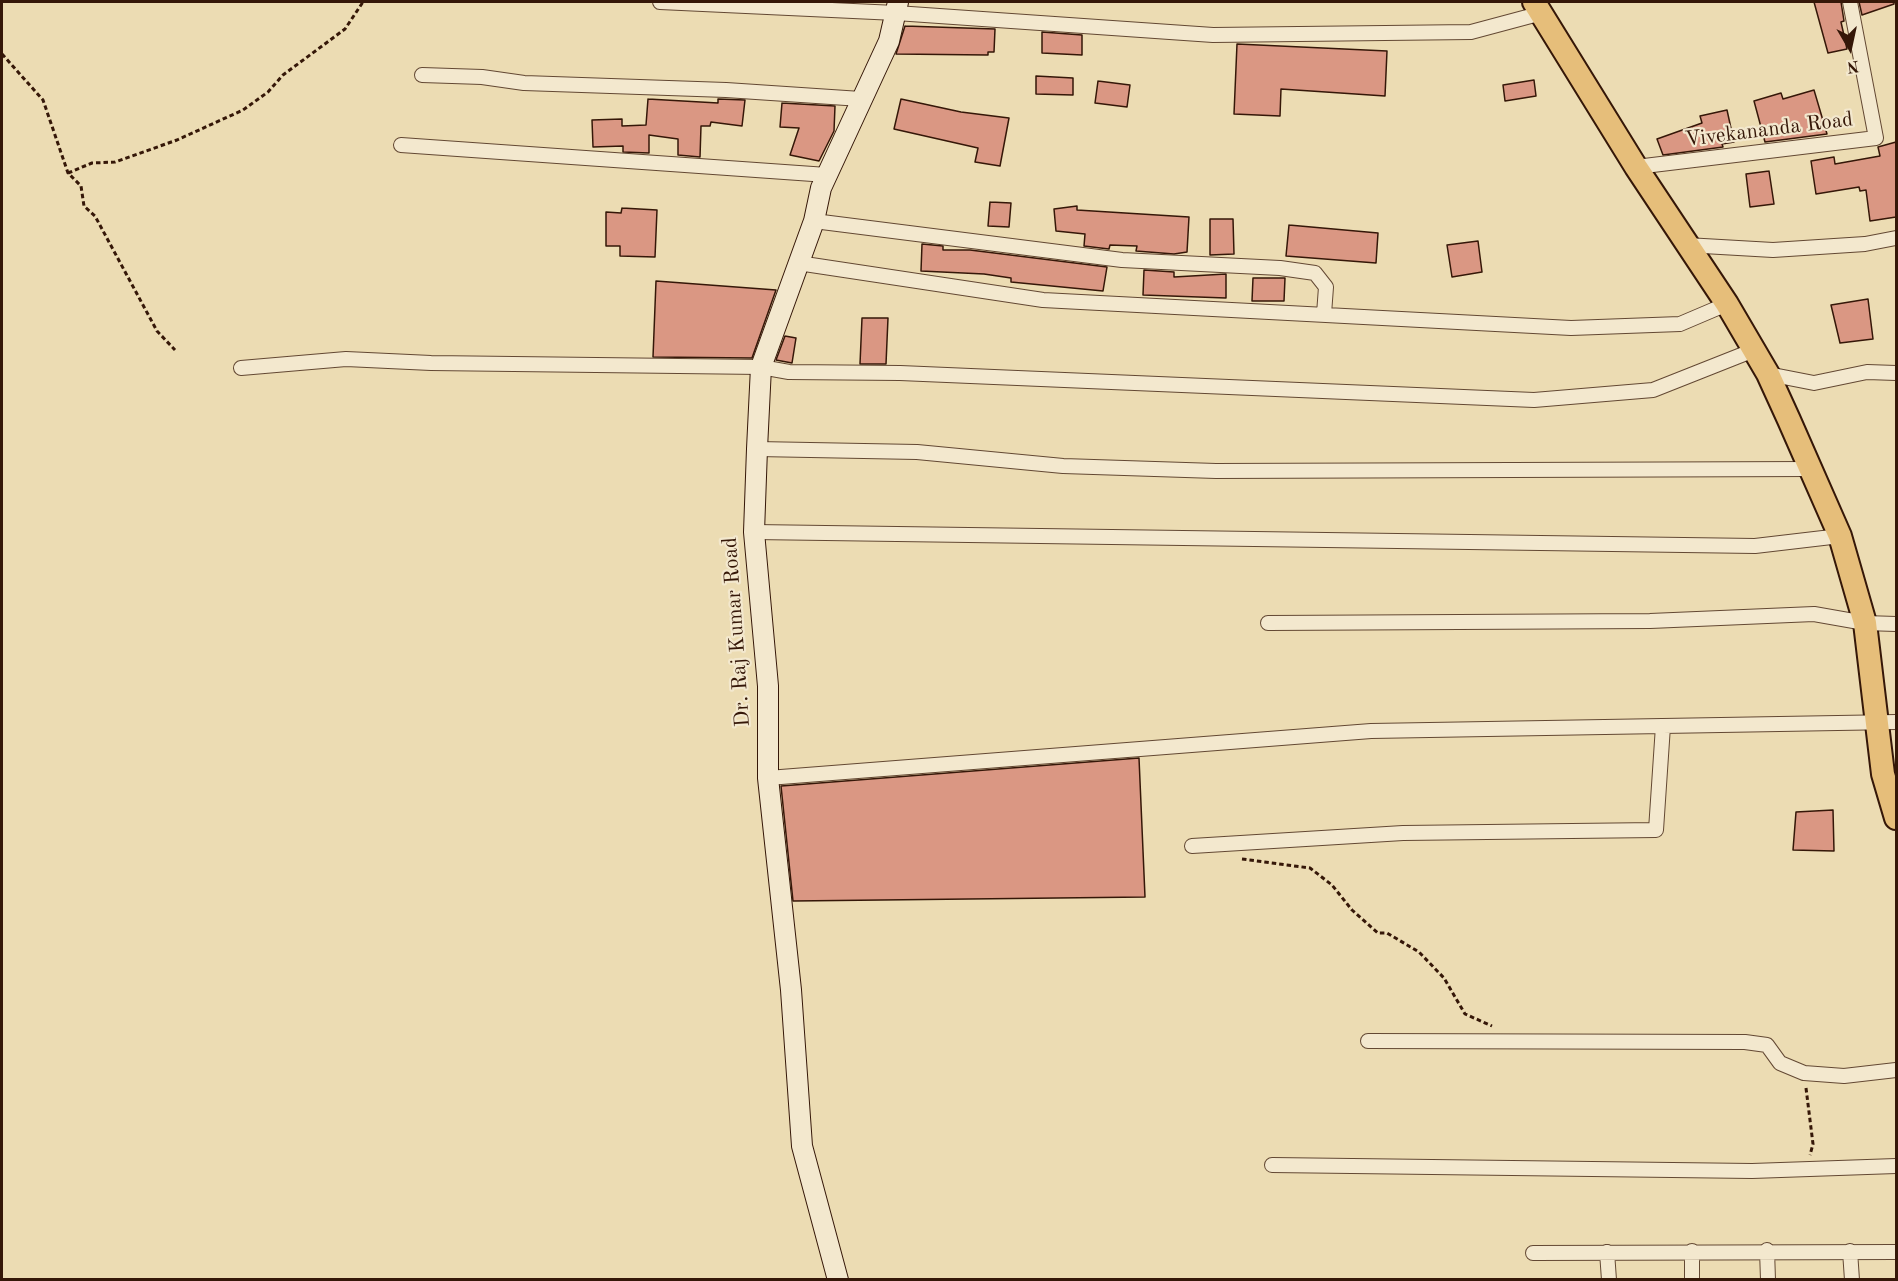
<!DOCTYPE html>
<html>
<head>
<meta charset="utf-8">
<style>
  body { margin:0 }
  #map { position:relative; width:1898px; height:1281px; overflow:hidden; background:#ecdcb3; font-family:"Old Standard TT",serif }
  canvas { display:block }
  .frame { position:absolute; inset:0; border:3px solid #351708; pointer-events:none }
  .north { position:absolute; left:1820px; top:18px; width:60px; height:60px; -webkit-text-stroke:4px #f3e8ce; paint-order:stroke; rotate:171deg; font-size:16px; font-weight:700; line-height:24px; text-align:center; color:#351708 }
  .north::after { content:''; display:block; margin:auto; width:21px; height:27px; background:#351708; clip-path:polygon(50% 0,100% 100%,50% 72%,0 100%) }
</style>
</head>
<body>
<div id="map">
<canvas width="1898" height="1281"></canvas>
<div class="frame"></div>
<div class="north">N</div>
</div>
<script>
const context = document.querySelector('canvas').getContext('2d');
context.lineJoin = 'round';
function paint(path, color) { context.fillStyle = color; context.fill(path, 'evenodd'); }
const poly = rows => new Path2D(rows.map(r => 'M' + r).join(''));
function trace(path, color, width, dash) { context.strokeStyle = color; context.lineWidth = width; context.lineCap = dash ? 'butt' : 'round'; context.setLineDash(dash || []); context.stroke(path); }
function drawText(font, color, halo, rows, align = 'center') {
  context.font = font + ' "Old Standard TT",serif'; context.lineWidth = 4.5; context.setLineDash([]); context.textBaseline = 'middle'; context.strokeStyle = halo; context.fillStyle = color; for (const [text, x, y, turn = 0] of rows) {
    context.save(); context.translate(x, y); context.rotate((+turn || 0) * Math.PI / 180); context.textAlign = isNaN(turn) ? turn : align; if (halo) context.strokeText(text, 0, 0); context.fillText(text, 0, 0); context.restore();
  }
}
const building = poly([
  [1814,2,1841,2,1844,21,1841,22,1847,49,1828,53,1814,2],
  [1859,2,1894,2,1894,4,1862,15,1859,2],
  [905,26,995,29,994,52,988,52,988,55,896,54,905,26],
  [1042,32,1082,35,1082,55,1042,53,1042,32],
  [1237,44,1387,51,1385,96,1281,89,1280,116,1234,114,1237,44],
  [1036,76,1073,78,1073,95,1036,94,1036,76],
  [1534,80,1536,96,1505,101,1503,85,1534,80],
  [1098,81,1130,85,1127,107,1095,103,1098,81],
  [1814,90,1827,134,1765,142,1754,101,1781,93,1783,99,1814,90],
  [648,99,718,103,718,99,745,100,742,126,711,122,710,126,701,126,700,157,678,155,678,139,649,135,649,153,623,152,623,146,593,147,592,120,622,119,622,126,646,125,648,99],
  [901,99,961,112,1009,118,1000,166,975,162,978,148,894,129,901,99],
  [782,103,835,106,834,131,819,161,790,155,799,128,780,127,782,103],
  [1727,110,1734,142,1722,144,1723,147,1663,155,1657,139,1702,123,1700,116,1727,110],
  [1896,142,1896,217,1870,221,1866,190,1860,191,1859,187,1816,194,1811,161,1834,157,1835,164,1880,156,1878,147,1896,142],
  [1769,171,1774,204,1750,207,1746,174,1769,171],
  [990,202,1011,203,1009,227,988,226,990,202],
  [1077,206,1077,210,1189,217,1187,252,1174,254,1136,251,1137,246,1110,245,1109,249,1084,246,1085,234,1056,231,1054,209,1077,206],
  [622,208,657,210,655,257,620,256,620,246,606,246,606,212,621,213,622,208],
  [1210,219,1233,219,1234,254,1210,255,1210,219],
  [1289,225,1378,233,1376,263,1286,256,1289,225],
  [1478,241,1482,272,1452,277,1447,245,1478,241],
  [922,244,943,246,943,250,970,250,1107,267,1103,291,1011,282,1011,278,984,274,921,271,922,244],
  [1144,270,1174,272,1174,277,1226,274,1226,298,1143,295,1144,270],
  [1253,278,1285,278,1284,301,1252,301,1253,278],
  [656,281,776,290,752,358,653,357,656,281],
  [1868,299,1873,339,1840,343,1831,305,1868,299],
  [862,318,888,318,886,364,860,364,862,318],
  [785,336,796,338,792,363,776,360,785,336],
  [1139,758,1145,897,793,901,781,786,1139,758],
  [1833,810,1834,851,1793,850,1796,812,1833,810]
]);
paint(building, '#da9783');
trace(building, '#351708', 1.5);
const street = poly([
  [660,2,896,13,1213,35,1471,32,1542,13],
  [422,75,482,77,524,83,726,90,861,99],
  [401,145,827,175],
  [1636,167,1876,138,1850,2],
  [814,221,1122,260,1280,268,1315,273,1326,287,1324,314],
  [1686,245,1773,250,1865,244,1896,238],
  [798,263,1043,300,1571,328,1680,324,1727,304],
  [241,368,346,359,431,363,761,367,789,372,900,373,1534,400,1653,390,1754,350],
  [1768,374,1814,383,1867,372,1896,373],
  [757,449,917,452,1063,466,1216,471,1810,469],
  [754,532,1755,546,1840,536],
  [1268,623,1650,621,1814,614,1865,623,1896,624],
  [768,778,1371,731,1896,722],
  [1192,846,1403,833,1656,830,1663,726],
  [1368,1041,1745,1042,1767,1045,1780,1063,1804,1073,1844,1076,1896,1070],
  [1272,1165,1752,1171,1896,1166],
  [1767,1250,1768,1280],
  [1692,1251,1692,1280],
  [1850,1251,1852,1280],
  [1607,1252,1609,1280],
  [1533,1253,1896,1252]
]);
const secondary = poly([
  [838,1280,802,1146,791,990,768,778,768,686,754,532,757,449,761,367,814,221,821,188,889,41,898,2]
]);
const primary = poly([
  [1534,2,1636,167,1727,304,1768,374,1789,420,1840,536,1865,623,1883,774,1896,818]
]);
trace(street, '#634833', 16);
trace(secondary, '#351708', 22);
trace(primary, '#351708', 26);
trace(poly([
  [2,54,43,100,68,173,81,186,84,206,95,216,157,331,175,350],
  [68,173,92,163,115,162,177,140,243,110,268,92,283,75,345,29,363,2],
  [1242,859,1310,868,1332,885,1352,910,1378,933,1387,933,1419,952,1444,978,1465,1014,1492,1026],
  [1806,1088,1813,1144,1810,1155]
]), '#351708', 3, [4.5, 3]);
trace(street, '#f3e8ce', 14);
trace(secondary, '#f3e8ce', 20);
trace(primary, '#e6be7a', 22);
drawText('21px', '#351708', '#f3e8ce', [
  ["Vivekananda Road",1769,130,-7],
  ["Dr. Raj Kumar Road",737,632,-94]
]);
</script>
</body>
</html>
